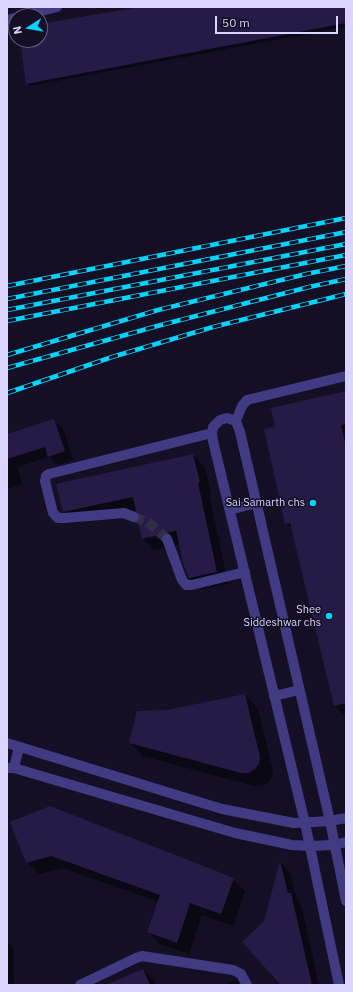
<!DOCTYPE html>
<html>
<head>
<meta charset="utf-8">
<style>
  body { margin:0 }
  #map { position:relative; width:353px; height:992px; overflow:hidden; background:#140f25; font-family:"IBM Plex Sans",sans-serif }
  canvas { display:block }
  .frame { position:absolute; inset:0; border:8px solid #dbd4fe; pointer-events:none }
  .north { position:absolute; left:8px; top:8px; width:40px; height:40px; box-sizing:border-box; background:#140f25; border:1px solid #645e7c; border-radius:50%; rotate:258deg; font-size:11px; font-weight:700; line-height:16px; text-align:center; color:#dbd4fe }
  .north::after { content:''; display:block; margin:auto; width:14px; height:18px; background:#04d4fa; clip-path:polygon(50% 0,100% 100%,50% 72%,0 100%) }
  .scale { position:absolute; left:215px; top:16px; width:123px; height:18px; box-sizing:border-box; border:2px solid #dbd4fe; border-top:0; padding-left:5px; font-size:12px; line-height:14px; white-space:nowrap; color:#dbd4fe; -webkit-text-stroke:3px #140f25; paint-order:stroke }
</style>
</head>
<body>
<div id="map">
<canvas width="353" height="992"></canvas>
<div class="frame"></div>
<div class="north">N</div>
<div class="scale">50 m</div>
</div>
<script>
const context = document.querySelector('canvas').getContext('2d');
context.lineJoin = 'round';
function paint(path, color) { context.fillStyle = color; context.fill(path, 'evenodd'); }
const poly = rows => new Path2D(rows.map(r => 'M' + r).join(''));
function trace(path, color, width, dash) { context.strokeStyle = color; context.lineWidth = width; context.lineCap = dash ? 'butt' : 'round'; context.setLineDash(dash || []); context.stroke(path); }
function drawText(font, color, halo, rows, align = 'center') {
  context.font = font + ' "IBM Plex Sans",sans-serif'; context.lineWidth = 3; context.setLineDash([]); context.textBaseline = 'middle'; context.strokeStyle = halo; context.fillStyle = color; for (const [text, x, y, turn = 0] of rows) {
    context.save(); context.translate(x, y); context.rotate((+turn || 0) * Math.PI / 180); context.textAlign = isNaN(turn) ? turn : align; if (halo) context.strokeText(text, 0, 0); context.fillText(text, 0, 0); context.restore();
  }
}
paint(poly([
  [145,7,346,7,346,27,30,86,27,83,21,40,40,40,40,25],
  [346,392,346,717,335,706,293,530,286,523,276,427],
  [54,420,63,429,73,460,58,465,49,457,17,467,23,484,7,489,7,435],
  [193,455,205,467,211,494,209,494,228,584,202,590,190,578,185,566,180,544,154,550,142,538,141,515,137,510,75,523,64,511],
  [181,528,181,530,150,538,150,536],
  [245,695,258,709,273,771,272,777,269,782,262,786,254,786,143,756,130,742,167,711],
  [11,822,233,879,245,891,233,926,202,915,189,954,160,944,148,932,159,902,63,868,39,874,27,862],
  [281,863,290,872,297,900,301,904,319,985,282,985,265,922],
  [7,941,13,947,14,985,7,985],
  [143,970,153,979,155,985,108,985],
  [236,980,241,985,224,985]
]), '#0007');
paint(poly([
  [139,7,346,7,346,23,26,84,20,40,40,40,40,24],
  [346,391,346,424,341,425,346,447,346,703,334,706,290,523,285,524,264,429,275,427,271,408],
  [54,419,65,451,48,457,45,447,7,459,7,434],
  [193,454,200,482,198,483,217,572,189,578,184,566,176,530,142,539,138,522,140,516,136,511,133,497,63,512,56,484],
  [245,694,260,757,259,764,255,769,249,773,241,773,129,743,137,711,167,710],
  [50,806,234,878,221,914,190,903,177,943,147,932,160,895,51,856,26,863,10,822],
  [280,861,288,893,291,893,312,985,281,985,242,942,264,921],
  [143,969,150,985,105,985]
]), '#261b46');
trace(poly([
  [134,517,148,522,167,539]
]), '#322d46', 10, [10, 5]);
trace(poly([
  [22,16,57,7],
  [7,20,16,18],
  [236,421,242,406,247,400,346,376],
  [230,510,256,503],
  [134,517,124,513,65,518,58,518,53,513,45,481,46,476,49,474,212,433],
  [167,539,182,580,186,585,192,585,245,572],
  [274,696,299,690],
  [7,743,222,809,294,823,330,821,346,818],
  [7,768,14,768,235,833,292,845,310,846,334,845,346,842],
  [14,768,19,747],
  [80,985,136,958,142,956,233,970,241,974,247,985],
  [339,985,305,823,213,441,212,433,213,427,220,420,227,418,236,421,240,432,330,821,346,901]
]), '#423b83', 10);
const rail = poly([
  [7,286,346,218],
  [7,299,346,232],
  [7,310,346,244],
  [7,321,346,255],
  [7,355,158,310,306,274,346,266],
  [7,368,161,325,309,287,346,279],
  [7,393,112,357,213,327,346,294]
]);
trace(rail, '#04d4fa', 4.5);
trace(rail, '#140f25', 3, [9]);
for (const [x, y, r, color] of [
  [313,503,4,"#04d4fa"],
  [329,616,4,"#04d4fa"]
]) { const dot = new Path2D(); dot.arc(x, y, r, 0, 2 * Math.PI); context.fillStyle = color; context.fill(dot); trace(dot, '#140f25', 1.5); }
drawText('11px', '#dbd4fe', '#140f25', [
  ["Sai Samarth chs",305,503],
  ["Shee",321,610],
  ["Siddeshwar chs",321,623]
], 'right');
</script>
</body>
</html>
